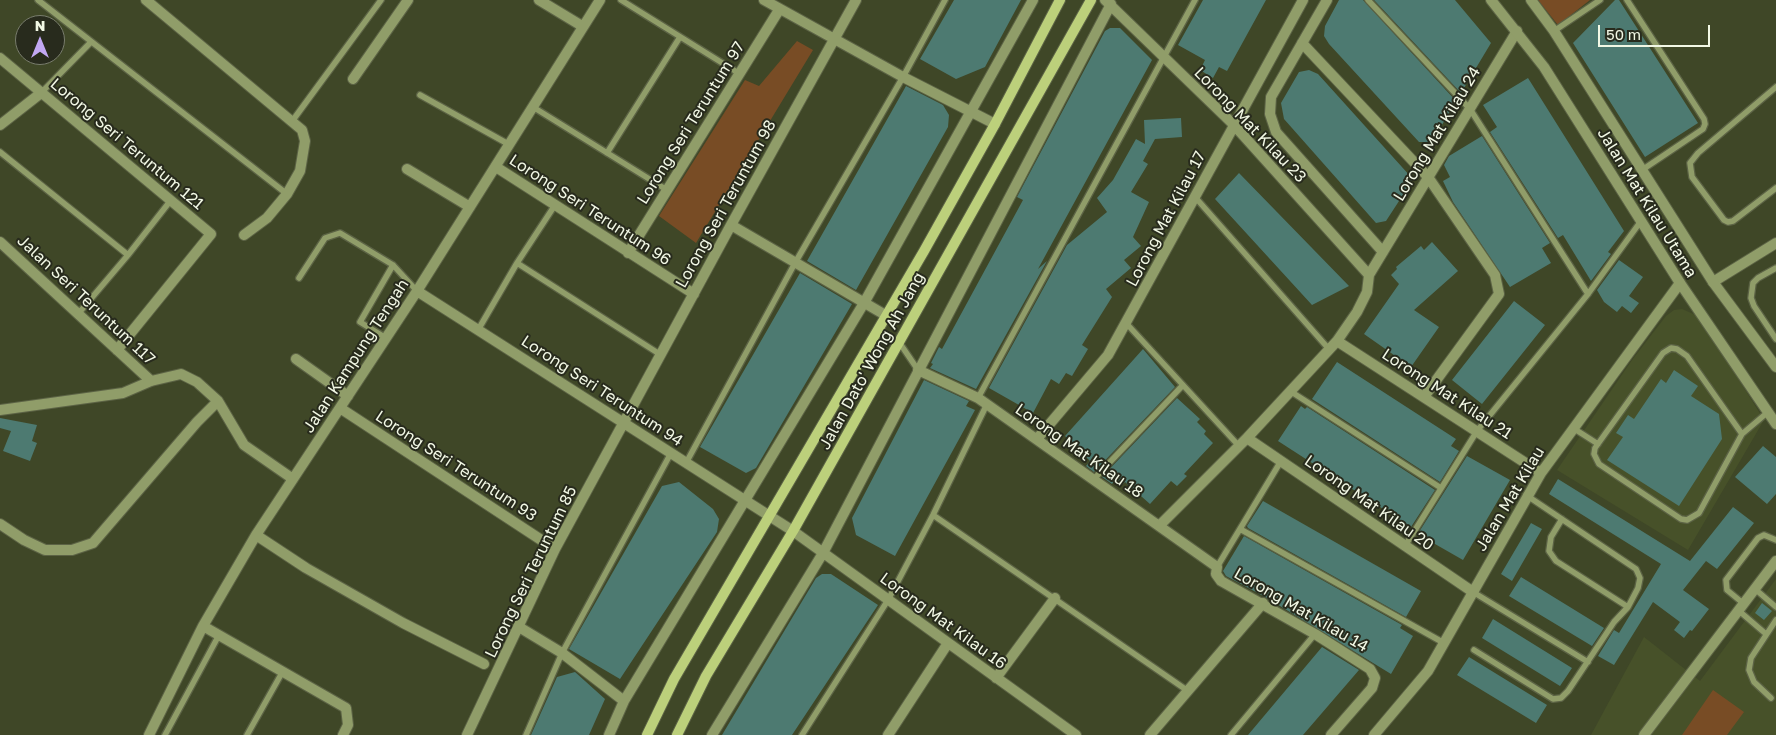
<!DOCTYPE html>
<html>
<head>
<meta charset="utf-8">
<style>
  body { margin:0 }
  #map { position:relative; width:1776px; height:735px; overflow:hidden; background:#3f4727; font-family:"Golos Text",sans-serif }
  canvas { display:block }
  .north { position:absolute; left:15px; top:15px; width:50px; height:50px; box-sizing:border-box; background:#282b1d; border:1px solid #797d6d; border-radius:50%; rotate:0deg; font-size:14px; font-weight:700; line-height:20px; text-align:center; color:#f2f8e5 }
  .north::after { content:''; display:block; margin:auto; width:18px; height:22px; background:#c2a8f3; clip-path:polygon(50% 0,100% 100%,50% 72%,0 100%) }
  .scale { position:absolute; left:1598px; top:25px; width:112px; height:22px; box-sizing:border-box; border:2px solid #f2f8e5; border-top:0; padding-left:6px; font-size:15px; line-height:18px; white-space:nowrap; color:#f2f8e5; -webkit-text-stroke:4px #282b1d; paint-order:stroke }
</style>
</head>
<body>
<div id="map">
<canvas width="1776" height="735"></canvas>
<div class="north">N</div>
<div class="scale">50 m</div>
</div>
<script>
const context = document.querySelector('canvas').getContext('2d');
context.lineJoin = 'round';
function paint(path, color) { context.fillStyle = color; context.fill(path, 'evenodd'); }
const poly = rows => new Path2D(rows.map(r => 'M' + r).join(''));
function trace(path, color, width, dash) { context.strokeStyle = color; context.lineWidth = width; context.lineCap = dash ? 'butt' : 'round'; context.setLineDash(dash || []); context.stroke(path); }
function drawText(font, color, halo, rows, align = 'center') {
  context.font = font + ' "Golos Text",sans-serif'; context.lineWidth = 4; context.setLineDash([]); context.textBaseline = 'middle'; context.strokeStyle = halo; context.fillStyle = color; for (const [text, x, y, turn = 0] of rows) {
    context.save(); context.translate(x, y); context.rotate((+turn || 0) * Math.PI / 180); context.textAlign = isNaN(turn) ? turn : align; if (halo) context.strokeText(text, 0, 0); context.fillText(text, 0, 0); context.restore();
  }
}
paint(poly([
  [1682,309,1700,317,1764,420,1688,550,1557,470,1632,360,1666,316,1674,310],
  [1776,579,1776,735,1591,735,1644,637,1700,681]
]), '#475129');
paint(poly([
  [1538,0,1590,0,1558,25],
  [797,41,813,50,696,243,659,216,745,80,759,86],
  [1713,690,1744,712,1727,735,1682,735]
]), '#784c25');
paint(poly([
  [954,0,1021,0,985,67,956,79,920,59],
  [1203,0,1266,0,1227,71,1219,67,1213,78,1200,70,1205,60,1178,45],
  [1339,0,1363,0,1456,101,1432,142,1419,142,1329,44,1324,36,1325,26],
  [1374,0,1455,0,1491,43,1461,93],
  [1615,0,1619,0,1698,123,1645,157,1573,43],
  [1110,28,1120,28,1152,60,1038,269,1047,261,976,389,930,368,933,364,931,363,939,347,942,349,1023,200,1017,197,1105,31],
  [1309,70,1318,74,1411,177,1409,181,1414,178,1386,221,1376,223,1284,119,1281,103,1299,72],
  [1528,78,1624,231,1608,252,1611,254,1591,281,1563,235,1558,238,1490,132,1497,127,1483,105],
  [906,86,943,105,949,115,948,127,856,290,807,261],
  [1181,118,1182,137,1155,139,1143,161,1148,164,1131,192,1149,202,1133,237,1141,246,1124,260,1131,268,1106,289,1112,297,1082,345,1088,349,1072,376,1066,373,1059,384,1051,379,1033,413,989,388,1067,245,1107,212,1097,198,1113,180,1136,139,1145,144,1144,120],
  [1482,136,1550,243,1542,248,1551,263,1510,287,1453,202,1443,181,1450,177,1444,165,1449,156],
  [1239,173,1349,286,1312,305,1215,199],
  [1432,242,1458,271,1414,310,1439,327,1411,367,1364,334,1399,284,1391,275,1397,269,1396,267,1421,246,1424,250],
  [1619,260,1643,277,1629,296,1639,303,1631,313,1622,306,1617,312,1604,302,1597,290],
  [800,273,852,304,756,468,746,473,700,447],
  [1514,301,1545,325,1482,404,1452,380],
  [1143,349,1175,387,1094,472,1086,466,1090,461,1065,436],
  [1337,362,1456,439,1451,446,1459,451,1440,482,1312,399],
  [1674,370,1698,386,1691,396,1719,414,1722,439,1679,506,1607,460,1623,437,1616,433,1628,415,1634,419,1661,379,1666,383],
  [924,380,969,401,966,406,975,410,895,556,856,535,852,518],
  [1177,398,1200,419,1197,422,1206,431,1204,434,1213,443,1184,474,1187,476,1177,486,1171,481,1150,504,1125,482,1122,485,1116,479,1112,484,1102,477],
  [1301,406,1305,409,1307,407,1435,490,1411,527,1278,441],
  [0,418,37,425,32,441,37,443,30,461,3,451,11,431,0,428],
  [1763,446,1776,457,1776,494,1767,504,1735,477],
  [1467,456,1510,480,1463,560,1421,536,1419,532],
  [1558,479,1690,561,1733,507,1754,523,1717,569,1706,561,1683,590,1709,609,1692,631,1690,630,1684,638,1674,630,1680,622,1653,602,1614,665,1598,656,1614,630,1619,633,1661,564,1549,494],
  [679,482,713,509,719,519,717,532,620,679,569,649,662,486],
  [1263,501,1421,591,1406,617,1248,528,1247,526],
  [1531,523,1542,529,1512,581,1501,574],
  [1244,536,1402,625,1400,628,1413,636,1391,674,1267,598,1226,576,1223,571],
  [822,574,831,574,878,605,792,735,722,735,816,578],
  [1521,577,1604,628,1592,646,1509,596],
  [1762,603,1772,611,1764,620,1755,613],
  [1493,619,1572,668,1560,686,1482,638],
  [1322,647,1359,670,1303,735,1248,735],
  [1469,657,1547,705,1536,723,1457,675],
  [575,672,605,699,589,735,531,735,557,677]
]), '#4d7a71');
const service = poly([
  [38,0,287,194],
  [621,0,740,74],
  [1368,0,1470,109,1588,294],
  [1627,0,1704,119,1705,124,1703,129,1642,170],
  [1554,31,1600,0],
  [1776,87,1698,153,1690,163,1692,177,1724,220,1728,222,1733,221,1776,188],
  [41,93,90,43],
  [420,95,510,145],
  [533,107,667,190],
  [293,120,381,0],
  [0,152,128,255,171,200],
  [607,153,680,37],
  [1195,197,1328,348],
  [517,263,661,355],
  [1776,268,1758,278,1753,283,1751,298,1754,306,1776,339],
  [299,278,325,238,340,233,393,265,417,291],
  [78,314,128,255],
  [1126,323,1239,446],
  [478,330,517,263,555,205],
  [386,338,360,322,393,265],
  [899,342,918,370],
  [1290,391,1441,488],
  [978,398,1195,0],
  [1573,428,1598,444],
  [1742,434,1687,356,1677,349,1671,348,1663,353,1595,448,1594,454,1599,464,1681,519,1687,520,1699,513,1742,434,1768,412],
  [686,463,795,263,903,77,945,0],
  [1093,480,1183,385],
  [933,515,1188,691],
  [1562,519,1551,537,1549,551,1556,561,1628,607],
  [1240,529,1444,643],
  [1405,546,1477,431,1588,294,1641,221],
  [1217,567,1281,461],
  [1755,589,1776,607],
  [1473,592,1588,662],
  [1744,604,1727,590,1726,580,1758,538,1764,535,1776,540],
  [1738,610,1766,634],
  [1474,650,1553,699,1561,698,1568,691,1614,622,1628,607,1638,588,1640,578,1636,569,1526,495],
  [1771,698,1754,682,1749,670,1751,658,1776,620],
  [165,735,219,635],
  [247,735,283,671],
  [526,735,562,653,671,453],
  [802,735,888,600,933,515,987,404],
  [1231,735,1315,634]
]);
const minor = poly([
  [146,0,302,130,305,141,300,171,287,194,267,218,244,235],
  [539,0,582,26],
  [764,0,903,77,995,124],
  [1105,0,1233,124,1369,275],
  [1327,0,1271,97,1270,114,1276,132,1383,252],
  [1302,43,1428,177,1495,275,1499,294,1424,397],
  [0,58,211,234,117,350],
  [353,79,408,0],
  [0,125,41,93],
  [496,167,694,294],
  [407,169,470,207],
  [731,225,887,316],
  [0,242,151,381],
  [628,253,779,10],
  [1713,282,1776,243],
  [417,291,793,531,1076,735],
  [1337,341,1541,473],
  [296,359,348,396],
  [918,370,978,398,1217,567,1216,574,1221,581,1315,634,1370,669,1375,678,1372,688,1331,735],
  [340,408,555,549],
  [0,410,123,393,151,381,181,374,197,382,218,401,244,445,293,479],
  [1247,438,1473,592],
  [1037,439,1108,355,1303,0],
  [0,524,24,540,45,550,72,550,93,543,197,422,218,401],
  [1159,526,1247,438,1337,341,1357,312,1367,292,1369,275,1517,31],
  [256,535,306,568,403,623,484,664],
  [203,626,346,708,348,725,343,735],
  [519,627,562,653,624,701],
  [996,678,1055,598],
  [149,735,203,626,256,535,417,291,600,0],
  [467,735,555,549,731,225,856,0],
  [609,735,624,701,864,303,1033,0],
  [712,735,823,553,1111,4],
  [888,735,948,643],
  [1150,735,1263,603],
  [1374,735,1428,671,1541,473,1680,283],
  [1644,735,1776,561]
]);
const tertiary = poly([
  [1491,0,1544,67,1680,283,1776,424],
  [1531,0,1554,31,1713,282,1776,367]
]);
const secondary = poly([
  [647,735,674,679,924,251,995,124,1060,0],
  [677,735,706,676,793,531,1091,0]
]);
trace(service, '#5c6345', 8);
trace(minor, '#5c6345', 12);
trace(tertiary, '#5c6345', 12);
trace(secondary, '#5c6345', 12);
trace(service, '#909d69', 5.5);
trace(minor, '#909d69', 10);
trace(tertiary, '#909d69', 10);
trace(secondary, '#bcd07b', 10);
drawText('16px', '#f2f8e5', '#282b1d', [
  ["Lorong Seri Teruntum 97",691,123,-58],
  ["Lorong Mat Kilau 23",1250,125,46],
  ["Lorong Mat Kilau 24",1437,134,-59],
  ["Lorong Seri Teruntum 121",127,144,40],
  ["Jalan Mat Kilau Utama",1647,203,58],
  ["Lorong Seri Teruntum 98",726,204,-61],
  ["Lorong Seri Teruntum 96",590,210,33],
  ["Lorong Mat Kilau 17",1166,219,-62],
  ["Jalan Seri Teruntum 117",86,300,43],
  ["Jalan Kampung Tengah",356,356,-57],
  ["Jalan Dato' Wong Ah Jang",872,361,-61],
  ["Lorong Seri Teruntum 94",602,391,33],
  ["Lorong Mat Kilau 21",1447,394,33],
  ["Lorong Mat Kilau 18",1079,451,35],
  ["Lorong Seri Teruntum 93",456,466,33],
  ["Jalan Mat Kilau",1510,499,-59],
  ["Lorong Mat Kilau 20",1369,503,35],
  ["Lorong Seri Teruntum 85",531,572,-64],
  ["Lorong Mat Kilau 14",1301,610,30],
  ["Lorong Mat Kilau 16",943,621,36]
]);
</script>
</body>
</html>
